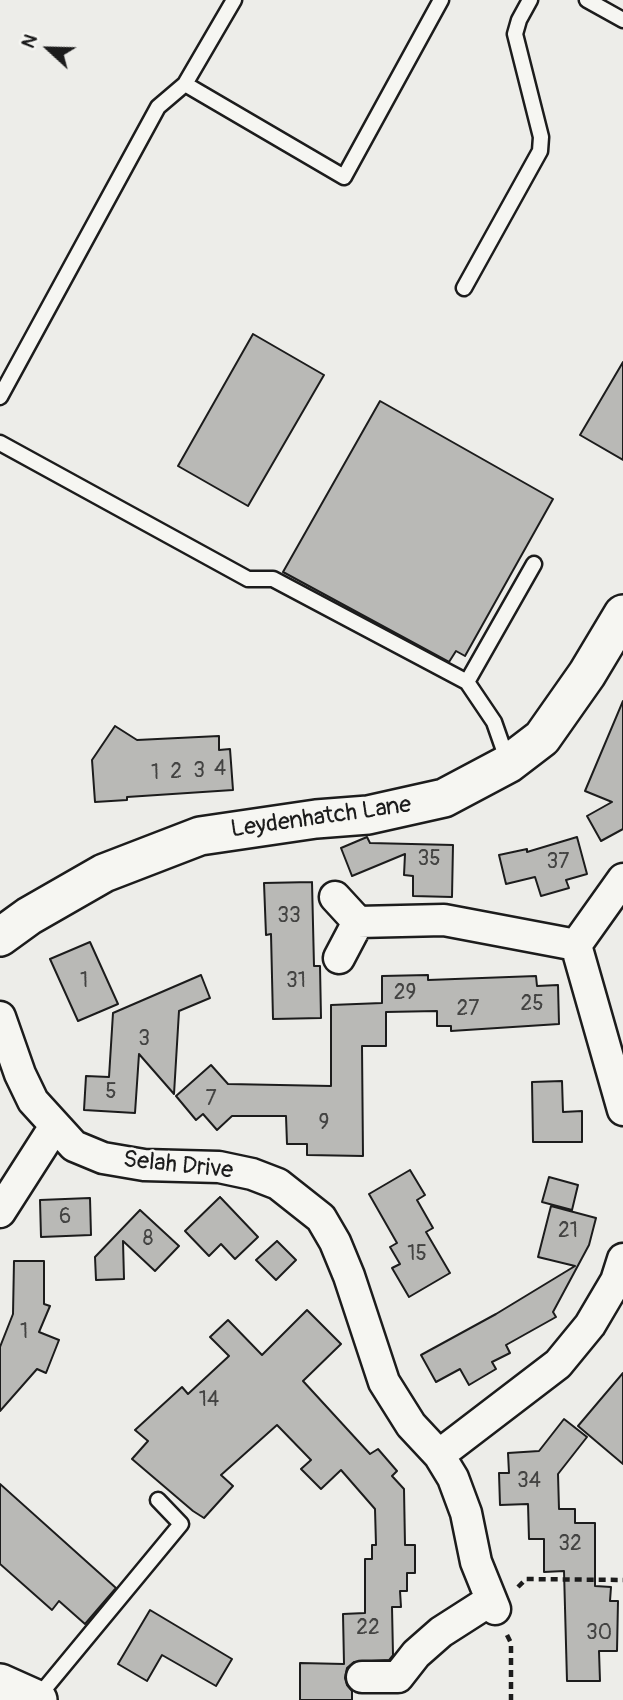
<!DOCTYPE html>
<html>
<head>
<meta charset="utf-8">
<style>
  body { margin:0 }
  #map { position:relative; width:623px; height:1700px; overflow:hidden; background:#edede9; font-family:Pangolin,sans-serif }
  canvas { display:block }
  .north { position:absolute; left:14px; top:14px; width:70px; height:70px; -webkit-text-stroke:5px #f6f6f2; paint-order:stroke; rotate:292deg; font-size:19px; font-weight:700; line-height:28px; text-align:center; color:#1c1c1c }
  .north::after { content:''; display:block; margin:auto; width:24px; height:32px; background:#1c1c1c; clip-path:polygon(50% 0,100% 100%,50% 72%,0 100%) }
</style>
</head>
<body>
<div id="map">
<canvas width="623" height="1700"></canvas>
<div class="north">N</div>
</div>
<script>
const context = document.querySelector('canvas').getContext('2d');
context.lineJoin = 'round';
function paint(path, color) { context.fillStyle = color; context.fill(path, 'evenodd'); }
const poly = rows => new Path2D(rows.map(r => 'M' + r).join(''));
function trace(path, color, width, dash) { context.strokeStyle = color; context.lineWidth = width; context.lineCap = dash ? 'butt' : 'round'; context.setLineDash(dash || []); context.stroke(path); }
function drawText(font, color, halo, rows, align = 'center') {
  context.font = font + ' Pangolin,sans-serif'; context.lineWidth = 5; context.setLineDash([]); context.textBaseline = 'middle'; context.strokeStyle = halo; context.fillStyle = color; for (const [text, x, y, turn = 0] of rows) {
    context.save(); context.translate(x, y); context.rotate((+turn || 0) * Math.PI / 180); context.textAlign = isNaN(turn) ? turn : align; if (halo) context.strokeText(text, 0, 0); context.fillText(text, 0, 0); context.restore();
  }
}
const building = poly([
  [253,334,324,375,248,506,178,466,253,334],
  [623,362,623,460,580,435,623,362],
  [380,401,553,499,465,656,456,651,449,662,283,572,380,401],
  [623,701,623,829,601,841,587,816,612,802,585,791,623,701],
  [115,726,137,740,219,736,219,750,230,749,233,790,127,797,127,800,95,802,92,760,115,726],
  [367,837,370,843,453,845,452,897,413,896,413,876,404,875,405,854,352,876,341,848,367,837],
  [577,837,587,874,566,880,569,888,541,896,535,877,506,884,499,855,527,849,527,852,577,837],
  [312,882,314,966,320,966,321,1018,273,1019,271,934,266,935,264,883,312,882],
  [90,942,118,1004,78,1021,50,959,90,942],
  [201,975,210,998,179,1011,174,1094,139,1054,135,1113,84,1110,86,1076,109,1077,113,1013,201,975],
  [428,975,428,980,536,976,537,986,558,985,559,1024,451,1031,451,1026,437,1026,437,1011,386,1012,386,1046,362,1046,363,1156,307,1155,307,1144,287,1144,286,1116,232,1116,217,1130,203,1114,196,1120,176,1096,211,1065,228,1084,331,1086,331,1005,382,1003,382,976,428,975],
  [562,1081,563,1112,582,1111,582,1142,533,1142,532,1082,562,1081],
  [410,1170,425,1195,417,1200,433,1228,426,1232,450,1273,409,1297,392,1268,400,1264,390,1247,397,1243,369,1194,410,1170],
  [549,1177,578,1185,572,1210,542,1202,549,1177],
  [220,1197,258,1237,235,1259,221,1244,209,1256,185,1231,220,1197],
  [90,1198,91,1235,41,1237,40,1200,90,1198],
  [551,1206,596,1218,589,1245,553,1312,556,1317,506,1345,510,1353,492,1362,496,1369,469,1385,460,1369,436,1382,421,1355,496,1314,575,1266,538,1257,551,1206],
  [140,1210,179,1246,155,1271,123,1241,124,1279,96,1280,95,1257,140,1210],
  [277,1241,296,1260,276,1280,256,1260,277,1241],
  [14,1261,44,1261,44,1304,50,1306,39,1332,59,1340,46,1373,37,1369,0,1411,0,1347,13,1314,14,1261],
  [307,1310,341,1344,303,1381,370,1454,378,1449,397,1471,392,1476,404,1489,405,1545,415,1545,415,1573,407,1573,407,1591,400,1591,401,1607,392,1607,393,1655,389,1660,354,1662,347,1668,345,1678,347,1685,352,1691,352,1700,300,1700,300,1663,344,1664,343,1614,365,1613,365,1559,372,1559,372,1545,376,1545,375,1509,341,1470,321,1489,301,1469,311,1460,277,1425,221,1475,233,1486,204,1518,193,1511,132,1459,148,1441,135,1430,182,1387,188,1394,229,1356,210,1337,228,1320,262,1355,307,1310],
  [623,1373,623,1464,578,1426,623,1373],
  [564,1419,587,1437,558,1474,559,1509,575,1509,575,1523,595,1523,595,1586,611,1587,610,1601,618,1601,617,1651,599,1651,600,1681,567,1681,564,1571,544,1572,544,1539,529,1539,528,1504,500,1505,499,1473,509,1473,508,1453,539,1451,564,1419],
  [0,1484,116,1588,85,1624,59,1601,52,1610,0,1564,0,1484],
  [150,1610,232,1659,216,1686,162,1655,147,1681,118,1664,150,1610]
]);
paint(building, '#b9b9b6');
trace(building, '#1c1c1c', 2);
const service = poly([
  [587,0,623,20],
  [185,84,344,177,441,0],
  [464,288,540,151,541,137,515,34,519,20,530,0],
  [0,397,158,107,185,84,234,0],
  [0,443,248,579,273,579,467,682,494,722,508,762],
  [467,682,534,564],
  [37,1698,181,1524,158,1500]
]);
const minor = poly([
  [623,879,576,945,623,1110],
  [335,897,358,922,444,920,576,945],
  [339,958,358,922],
  [0,1017,20,1074,33,1101,74,1146,103,1158,144,1165,219,1167,252,1174,278,1184,321,1218,335,1242,349,1276,384,1382,411,1425,439,1455,558,1364,590,1325,616,1281,623,1259],
  [0,1212,55,1126],
  [439,1455,453,1478,466,1513,476,1562,495,1609],
  [362,1677,398,1677,416,1654,441,1632,491,1600]
]);
const tertiary = poly([
  [0,937,29,916,104,873,200,836,316,819,368,815,444,798,508,764,542,738,587,674,623,614],
  [0,1683,38,1700]
]);
trace(service, '#1c1c1c', 19);
trace(minor, '#1c1c1c', 35);
trace(tertiary, '#1c1c1c', 42);
trace(poly([
  [518,1587,526,1579,623,1580],
  [507,1635,511,1643,511,1700]
]), '#1c1c1c', 4.5, [7, 5]);
trace(service, '#f6f6f2', 14);
trace(minor, '#f6f6f2', 30);
trace(tertiary, '#f6f6f2', 37);
drawText('21px', '#434342', null, [
  ["4",220,770],
  ["3",199,772],
  ["2",176,773],
  ["1",155,774],
  ["35",429,860],
  ["37",558,863],
  ["33",289,917],
  ["1",84,982],
  ["31",296,982],
  ["29",405,994],
  ["25",532,1005],
  ["27",468,1010],
  ["3",144,1040],
  ["5",111,1093],
  ["7",211,1100],
  ["9",324,1124],
  ["6",65,1218],
  ["21",568,1232],
  ["8",148,1240],
  ["15",417,1255],
  ["1",24,1333],
  ["14",209,1401],
  ["34",529,1482],
  ["32",570,1545],
  ["22",368,1629],
  ["30",599,1634]
]);
drawText('24px', '#1c1c1c', '#f6f6f2', [
  ["Leydenhatch Lane",321,818,-8],
  ["Selah Drive",178,1166,6]
]);
</script>
</body>
</html>
